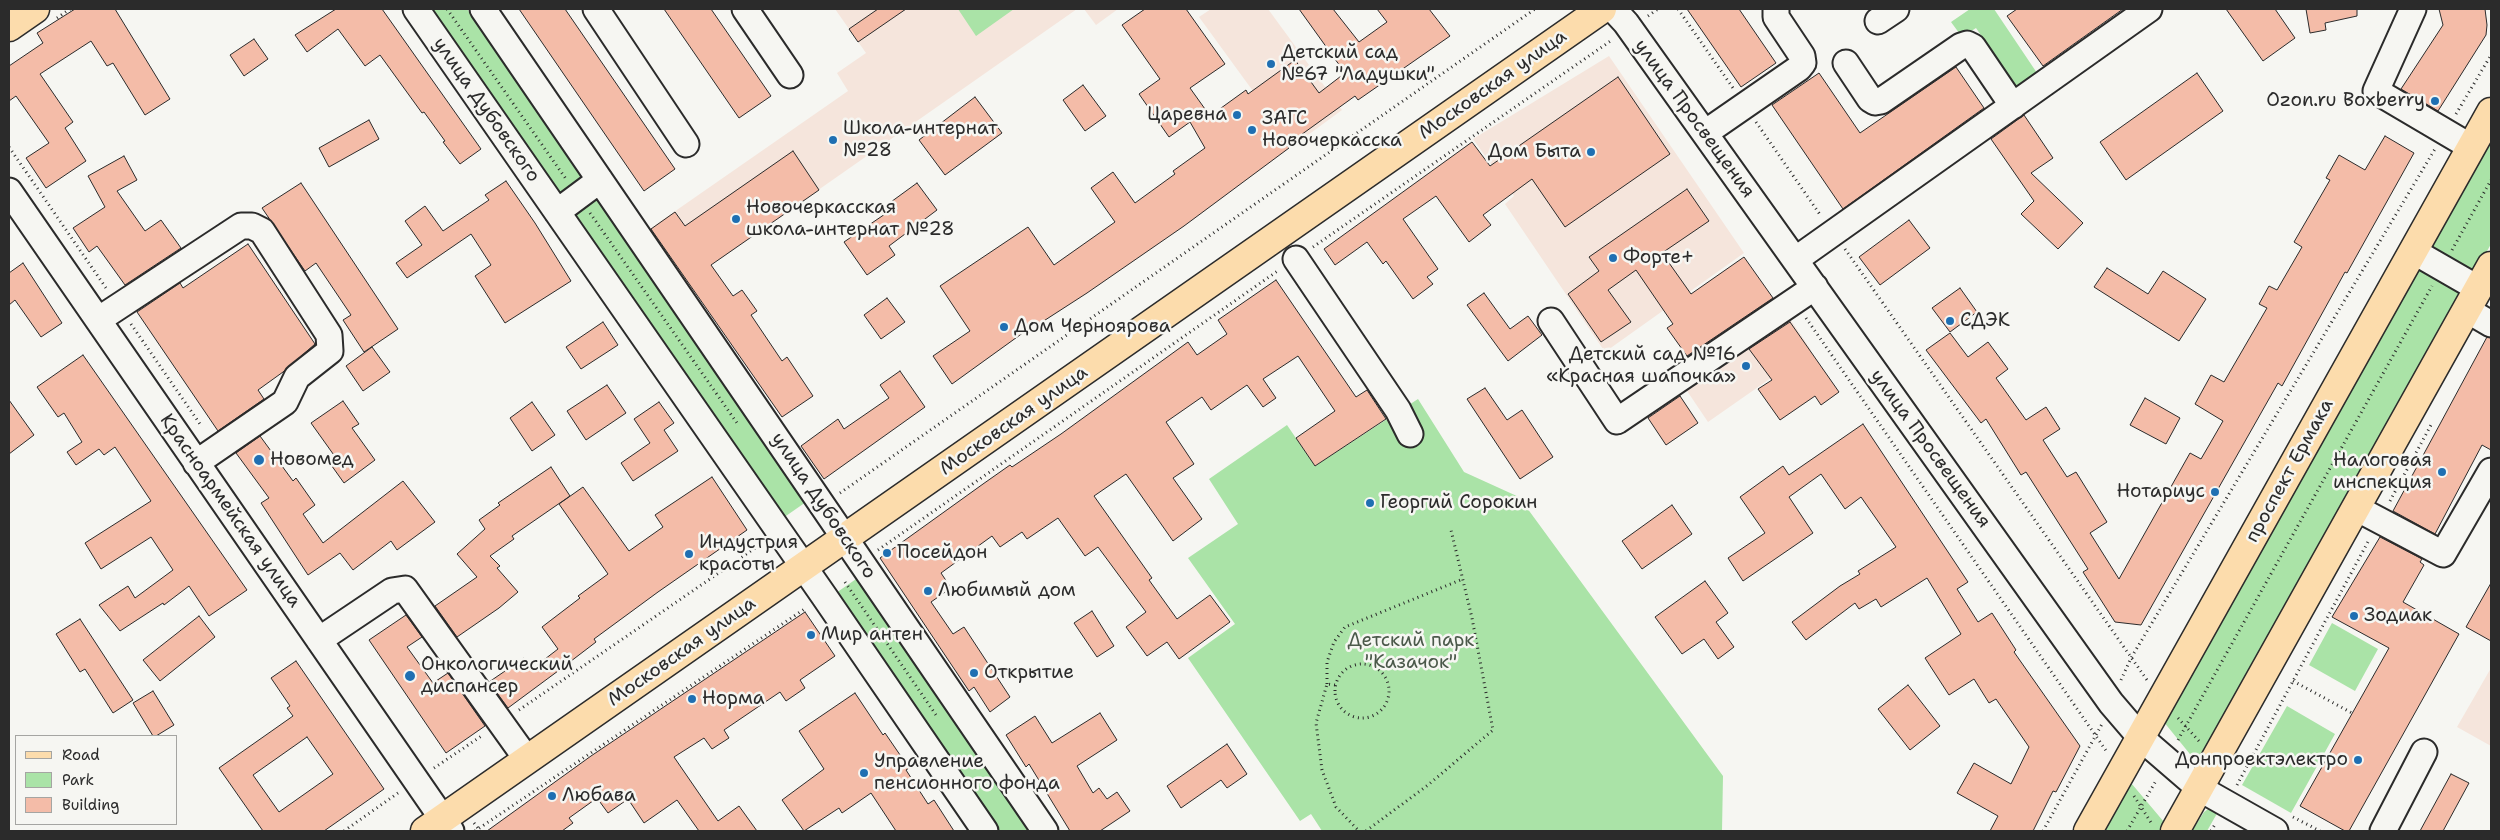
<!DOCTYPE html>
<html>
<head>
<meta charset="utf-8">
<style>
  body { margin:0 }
  #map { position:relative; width:2500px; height:840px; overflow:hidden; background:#f6f6f2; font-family:"Shantell Sans",sans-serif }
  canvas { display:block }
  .frame { position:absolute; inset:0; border:10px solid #2b2b2b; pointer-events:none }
  .legend { position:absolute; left:15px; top:735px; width:162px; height:90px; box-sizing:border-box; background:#f6f6f2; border:1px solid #a5a5a2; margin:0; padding:6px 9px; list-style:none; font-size:15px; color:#2b2b2b }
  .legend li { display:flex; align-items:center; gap:10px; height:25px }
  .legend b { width:25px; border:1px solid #a5a5a2 }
</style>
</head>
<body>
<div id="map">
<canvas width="2500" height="840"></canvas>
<div class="frame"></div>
<ul class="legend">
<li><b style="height:6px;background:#fcdcac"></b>Road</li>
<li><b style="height:14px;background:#aae3a7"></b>Park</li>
<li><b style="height:14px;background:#f4bca8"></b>Building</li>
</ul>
</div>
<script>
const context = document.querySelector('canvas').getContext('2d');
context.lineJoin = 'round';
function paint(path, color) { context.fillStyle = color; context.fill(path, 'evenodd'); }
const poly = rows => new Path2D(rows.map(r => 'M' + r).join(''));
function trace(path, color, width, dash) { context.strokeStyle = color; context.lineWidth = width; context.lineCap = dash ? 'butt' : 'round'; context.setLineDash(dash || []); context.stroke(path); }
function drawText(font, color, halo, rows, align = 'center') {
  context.font = font + ' "Shantell Sans",sans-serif'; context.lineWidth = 5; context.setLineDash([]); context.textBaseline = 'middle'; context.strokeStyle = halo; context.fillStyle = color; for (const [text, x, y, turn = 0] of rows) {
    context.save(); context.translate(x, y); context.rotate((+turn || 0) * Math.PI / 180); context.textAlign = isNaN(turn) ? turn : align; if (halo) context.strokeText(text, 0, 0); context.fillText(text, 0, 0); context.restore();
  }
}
paint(poly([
  [835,9,1077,9,711,265,719,275,692,294,648,230,848,91,837,73,866,53],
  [1084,9,1118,9,1096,25],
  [1211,9,1268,9,1342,110,1293,146,1199,17],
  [1609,56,1744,253,1605,352,1505,204,1514,196,1473,139],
  [1784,310,1811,350,1708,422,1681,382],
  [2491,668,2491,746,2457,727]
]), '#f5e5dc');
paint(poly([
  [429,9,467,9,588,183,561,201],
  [958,9,1014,9,976,36],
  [1970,9,1994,9,2037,73,2016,87,1976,28,1962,37,1951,22],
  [2491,123,2491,244,2198,764,2159,716],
  [598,196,806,502,783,518,574,212],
  [1418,399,1464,472,1519,497,1723,776,1722,831,1322,831,1311,814,1300,821,1188,658,1235,624,1188,558,1238,524,1209,479,1287,425,1315,466],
  [859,577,1033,831,998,831,836,593],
  [2332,623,2378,649,2355,691,2309,665],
  [2287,706,2335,734,2291,813,2242,785],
  [2126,777,2164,822,2159,831,2096,831],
  [2211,807,2219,810,2207,831,2192,831,2204,812]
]), '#aae3a7');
const building = poly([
  [75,9,115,9,170,99,145,115,113,63,107,66,91,41,40,74,73,122,65,128,86,161,46,188,26,158,49,143,16,96,9,101,9,66,43,43,37,33,75,9],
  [336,9,382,9,481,149,460,164,443,142,445,141,424,112,422,113,380,55,365,66,338,29,307,52,295,35,336,9],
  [519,9,565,9,675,169,644,191,519,9],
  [664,9,711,9,771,96,739,118,664,9],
  [878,9,906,9,858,42,849,29,878,9],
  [1145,9,1186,9,1225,64,1190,88,1210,116,1246,90,1248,94,1295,60,1319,93,1345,73,1299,9,1333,9,1359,42,1387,22,1377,9,1429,9,1450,36,1358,100,1355,96,1287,145,1289,148,1184,226,1087,293,1039,324,1038,322,952,384,933,356,970,331,940,286,1028,227,1054,265,1115,222,1091,188,1113,172,1135,203,1175,174,1173,171,1205,148,1190,122,1169,137,1139,94,1160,79,1122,25,1145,9],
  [1687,9,1739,9,1776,63,1741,87,1687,9],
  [2017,9,2123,9,2043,66,2007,16,2017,9],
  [2226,9,2275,9,2295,38,2263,61,2226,9],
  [2306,9,2357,9,2357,16,2325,23,2326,30,2310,33,2306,9],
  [2439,9,2485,9,2487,25,2486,35,2438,111,2401,89,2443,25,2439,9],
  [254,39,268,59,244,76,230,55,254,39],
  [1956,67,1984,108,1843,209,1772,105,1819,73,1860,133,1956,67],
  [2197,73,2223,111,2126,180,2100,142,2197,73],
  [1618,77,1670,154,1565,227,1532,179,1483,215,1491,225,1469,242,1436,196,1403,219,1438,269,1427,277,1433,284,1413,299,1386,261,1383,264,1367,242,1335,265,1324,249,1472,142,1490,166,1618,77],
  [1083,85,1106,116,1085,131,1063,100,1083,85],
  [975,97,1002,133,945,175,919,140,975,97],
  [2024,115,2053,158,2031,173,2083,223,2058,249,2021,214,2034,201,1991,139,2024,115],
  [369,120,379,139,329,167,319,148,369,120],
  [2385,136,2414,153,2371,230,2347,273,2345,272,2282,386,2278,383,2141,625,2115,622,2083,572,2088,569,2026,472,2021,475,1986,419,1981,423,1926,350,1950,333,1968,357,1988,342,2008,369,1996,378,2026,420,2046,407,2060,429,2043,440,2067,477,2076,472,2107,522,2090,533,2119,579,2190,453,2201,459,2223,421,2195,404,2211,375,2224,382,2267,308,2259,304,2269,286,2277,290,2302,247,2294,242,2330,180,2326,178,2339,155,2365,170,2385,136],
  [793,151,819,190,711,265,733,296,742,290,757,311,751,315,782,361,787,357,813,396,782,417,651,229,675,212,685,226,793,151],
  [124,156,137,180,117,191,145,231,161,220,181,248,125,285,97,246,89,252,73,228,105,207,88,176,124,156],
  [506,181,535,223,571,281,505,323,475,276,491,265,471,234,407,278,396,263,422,245,405,221,425,206,443,231,489,200,485,195,506,181],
  [301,183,398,329,364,352,343,320,351,315,316,263,305,271,262,208,301,183],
  [917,183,937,210,889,246,895,255,867,275,844,242,888,212,884,207,917,183],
  [1687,189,1709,221,1662,253,1691,294,1744,257,1773,298,1687,356,1667,328,1673,324,1636,270,1608,290,1631,322,1601,342,1568,294,1599,271,1589,257,1687,189],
  [1909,220,1930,248,1880,285,1859,257,1909,220],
  [248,244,315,344,283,372,258,390,264,399,218,431,137,312,180,283,183,288,248,244],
  [23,263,62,323,41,337,15,300,9,305,9,273,23,263],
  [2107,268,2148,294,2163,271,2206,299,2179,341,2094,287,2107,268],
  [1276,280,1356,397,1367,390,1386,419,1315,466,1296,438,1335,411,1298,356,1263,379,1276,398,1263,407,1247,385,1211,410,1202,397,1166,422,1194,464,1173,478,1202,519,1173,541,1126,474,1094,496,1152,578,1149,580,1177,619,1210,595,1230,622,1179,659,1167,642,1147,656,1126,627,1146,612,1098,547,1085,556,1058,518,1027,539,1022,532,1000,547,992,536,941,573,951,588,931,602,953,634,964,627,1010,697,990,712,974,687,969,691,880,558,983,484,1010,465,1012,467,1061,434,1188,342,1197,355,1227,334,1218,320,1276,280],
  [1960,288,1977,312,1950,332,1932,308,1960,288],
  [1484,293,1510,329,1528,316,1542,335,1508,361,1467,305,1484,293],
  [887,298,905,322,881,339,864,315,887,298],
  [603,322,618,345,581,369,566,347,603,322],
  [1790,322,1839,392,1821,405,1815,396,1780,420,1758,389,1772,380,1749,349,1790,322],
  [2487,337,2491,338,2491,450,2482,445,2435,534,2393,511,2487,337],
  [372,347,390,372,363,391,346,366,372,347],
  [83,355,247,590,209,616,189,586,164,605,163,603,120,631,99,605,128,586,135,598,173,570,151,537,101,569,85,543,151,501,115,447,104,455,99,449,76,465,67,452,82,442,64,413,58,417,37,387,83,355],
  [900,371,925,407,824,479,801,446,838,419,844,429,889,398,880,385,900,371],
  [607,385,626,413,586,440,567,411,607,385],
  [1485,388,1507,420,1522,410,1553,457,1520,479,1467,399,1485,388],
  [1680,396,1698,423,1666,445,1648,418,1680,396],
  [2145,398,2180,418,2166,444,2130,425,2145,398],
  [9,400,34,435,9,454,9,400],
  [343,401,359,424,352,428,375,460,344,483,329,462,336,458,311,423,343,401],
  [532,402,555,435,532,451,510,418,532,402],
  [659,402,674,423,664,430,678,451,633,481,621,463,650,443,634,419,659,402],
  [1863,424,1968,582,1957,589,1978,622,1992,613,2016,650,2014,652,2080,746,2056,792,2053,791,2033,831,1990,831,1998,816,1957,793,1974,763,2011,784,2029,747,1996,699,1989,703,1974,679,1949,695,1925,658,1961,634,1927,578,1881,607,1876,599,1859,609,1855,603,1806,640,1792,622,1840,586,1860,574,1858,571,1896,547,1861,497,1845,509,1821,474,1789,497,1813,533,1743,581,1728,558,1765,533,1740,497,1783,466,1789,475,1863,424],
  [260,436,293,481,296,478,315,505,303,514,323,543,403,481,435,522,397,550,391,541,353,570,340,553,308,575,261,503,269,498,236,453,260,436],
  [551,467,570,496,512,536,514,539,490,556,500,566,497,568,518,592,499,608,457,637,435,606,477,577,457,554,485,529,479,520,500,505,498,503,551,467],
  [712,477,747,530,658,592,594,639,596,642,558,671,508,708,489,682,524,658,532,669,558,649,542,627,580,598,578,596,608,574,559,504,583,487,629,551,663,527,655,515,712,477],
  [1672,505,1692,534,1642,569,1622,541,1672,505],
  [2380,537,2422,559,2420,562,2424,565,2403,602,2459,634,2349,831,2345,831,2300,806,2389,648,2332,617,2380,537],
  [1705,581,1728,613,1716,622,1734,647,1718,659,1704,639,1682,654,1655,617,1705,581],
  [2491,583,2491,641,2466,627,2491,583],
  [1092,611,1114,646,1097,657,1074,623,1092,611],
  [805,612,835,656,800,680,805,688,786,701,780,692,724,730,729,738,712,749,704,738,674,757,718,821,739,806,757,831,699,831,677,800,644,823,628,799,608,813,597,798,569,818,573,823,562,831,487,831,591,756,805,612],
  [406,615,422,637,407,647,433,683,448,673,485,726,446,753,369,640,406,615],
  [199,616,215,637,160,681,143,660,199,616],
  [80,619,133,700,113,713,85,669,80,672,56,634,80,619],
  [296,661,384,789,324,831,263,831,219,768,293,716,287,708,290,706,271,678,296,661],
  [307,737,333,774,279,812,253,775,307,737],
  [1908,685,1940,726,1910,750,1878,709,1908,685],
  [153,691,174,725,156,736,153,736,133,703,153,691],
  [855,693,883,735,885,733,909,768,906,770,928,804,934,800,954,831,896,831,871,793,842,813,839,808,804,831,782,800,824,769,799,731,855,693],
  [1100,713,1117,740,1077,766,1093,793,1099,788,1107,799,1117,792,1130,811,1100,831,1070,831,1029,764,1026,767,1006,735,1035,716,1052,743,1100,713],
  [1227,744,1247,774,1227,788,1221,780,1181,808,1167,786,1227,744],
  [2451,774,2469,783,2443,831,2420,831,2451,774]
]);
paint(building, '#f4bca8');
trace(building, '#2b2b2b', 1);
const minor = poly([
  [416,9,824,596,985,831],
  [483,9,1045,831],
  [596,9,686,144],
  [745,9,790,75],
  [1613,9,1626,23,2111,703,2141,738,2199,788,2275,831],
  [2413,9,2376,91,2471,147],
  [1878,21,1896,9],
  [1846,63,1870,99,1875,102,1881,101,1961,46,1967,44,1973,47,2013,106],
  [1705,133,1799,68,1803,63,1802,56,1776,17,1776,9],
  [9,191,451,831],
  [557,212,600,180],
  [2413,251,2479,289],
  [1296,259,1398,410,1410,434],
  [1795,260,2149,9],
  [2467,310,2491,324],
  [98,320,241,226,252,226,262,231,329,335,330,351,297,377,285,402,196,463],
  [1551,321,1617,421,1815,287],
  [2356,508,2443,554,2491,471],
  [319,640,392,591,405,589,521,751],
  [2383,831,2424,752]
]);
const major = poly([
  [9,27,35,9],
  [425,831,1602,9],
  [2088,831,2491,112],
  [2175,831,2491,266]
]);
trace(minor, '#2b2b2b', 29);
trace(major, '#2b2b2b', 31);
trace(poly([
  [447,9,566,179],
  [1678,9,1733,88],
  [1648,16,1658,9],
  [57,18,70,9],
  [2456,114,2491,55],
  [1756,122,1821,216],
  [9,147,106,288],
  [590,213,737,423],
  [1313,247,1612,40],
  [1845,249,2147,680],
  [2452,250,2491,180],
  [1806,318,2107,752],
  [131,324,200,424],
  [840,493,1535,9],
  [2390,501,2431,425],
  [878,550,1279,270],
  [845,582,936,715],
  '1335 691a27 27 0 1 1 54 0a27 27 0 1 1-54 0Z',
  [2121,680,2131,658,2435,149],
  [2293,681,2352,713],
  [1327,684,1327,662,1334,642,1345,627,1463,579],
  [1335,685,1327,684,1316,723,1322,770,1336,807,1359,831],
  [519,710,761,544],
  [2178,718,2199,741],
  [2178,740,2432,286],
  [434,768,483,735],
  [2237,785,2369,540],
  [2134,796,2152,824],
  [2293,817,2320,831],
  [474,823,480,831],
  [344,831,398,793],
  [475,831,806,608],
  [1366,831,1428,785,1493,730,1472,618,1451,530],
  [2043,831,2102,724],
  [2127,831,2157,779],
  [2211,831,2216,823]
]), '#2b2b2b', 3, [1, 4]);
trace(minor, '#f6f6f2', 25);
trace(major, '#fcdcac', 28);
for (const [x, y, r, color] of [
  [1271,64,5,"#1f6fb2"],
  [2435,101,5,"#1f6fb2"],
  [1237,115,5,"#1f6fb2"],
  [1252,130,5,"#1f6fb2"],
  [833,140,5,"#1f6fb2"],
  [1591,152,5,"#1f6fb2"],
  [736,219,5,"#1f6fb2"],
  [1613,258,5,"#1f6fb2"],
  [1950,321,5,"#1f6fb2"],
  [1004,327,5,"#1f6fb2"],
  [1746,366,5,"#1f6fb2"],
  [259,460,6,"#1f6fb2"],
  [2442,472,5,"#1f6fb2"],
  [2215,492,5,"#1f6fb2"],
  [1370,503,5,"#1f6fb2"],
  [887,553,5,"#1f6fb2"],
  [689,554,5,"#1f6fb2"],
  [928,591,5,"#1f6fb2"],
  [2354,616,5,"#1f6fb2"],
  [811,635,5,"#1f6fb2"],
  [974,673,5,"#1f6fb2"],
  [410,676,6,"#1f6fb2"],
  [692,699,5,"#1f6fb2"],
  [2358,760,5,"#1f6fb2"],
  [864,773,5,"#1f6fb2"],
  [552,796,5,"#1f6fb2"]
]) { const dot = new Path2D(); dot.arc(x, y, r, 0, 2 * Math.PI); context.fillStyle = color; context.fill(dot); trace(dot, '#f6f6f2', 2); }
drawText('19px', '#2b2b2b', '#f6f6f2', [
  ["Детский сад",1281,53],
  ["№67 \"Ладушки\"",1281,75],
  ["Ozon.ru Boxberry",2425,101,"right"],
  ["Царевна",1227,115,"right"],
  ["ЗАГС",1262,119],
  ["Новочеркасска",1262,141],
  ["Школа-интернат",843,129],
  ["№28",843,151],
  ["Дом Быта",1581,152,"right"],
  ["Новочеркасская",746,208],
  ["школа-интернат №28",746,230],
  ["Форте+",1623,258],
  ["СДЭК",1960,321],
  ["Дом Черноярова",1014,327],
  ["Детский сад №16",1736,355,"right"],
  ["«Красная шапочка»",1736,377,"right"],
  ["Новомед",270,460],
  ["Налоговая",2432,461,"right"],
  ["инспекция",2432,483,"right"],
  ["Нотариус",2205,492,"right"],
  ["Георгий Сорокин",1380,503],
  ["Индустрия",699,543],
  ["красоты",699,565],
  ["Посейдон",897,553],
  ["Любимый дом",938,591],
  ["Зодиак",2364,616],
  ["Мир антен",821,635],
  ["Онкологический",421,665],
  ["диспансер",421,687],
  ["Открытие",984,673],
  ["Норма",702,699],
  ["Донпроектэлектро",2348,760,"right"],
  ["Управление",874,762],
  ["пенсионного фонда",874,784],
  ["Любава",562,796]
], 'left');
drawText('19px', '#2b2b2b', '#f6f6f2', [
  ["Московская улица",1493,85,-35],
  ["улица Дубовского",486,110,55],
  ["улица Просвещения",1694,119,54],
  ["Московская улица",1014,421,-35],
  ["улица Просвещения",1930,449,54],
  ["проспект Ермака",2290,471,-61],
  ["улица Дубовского",823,506,56],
  ["Красноармейская улица",230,511,55],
  ["Московская улица",682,652,-35]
]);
drawText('19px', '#4b594a', '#f6f6f2', [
  ["Детский парк",1411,641],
  ["\"Казачок\"",1411,663]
]);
</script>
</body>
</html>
